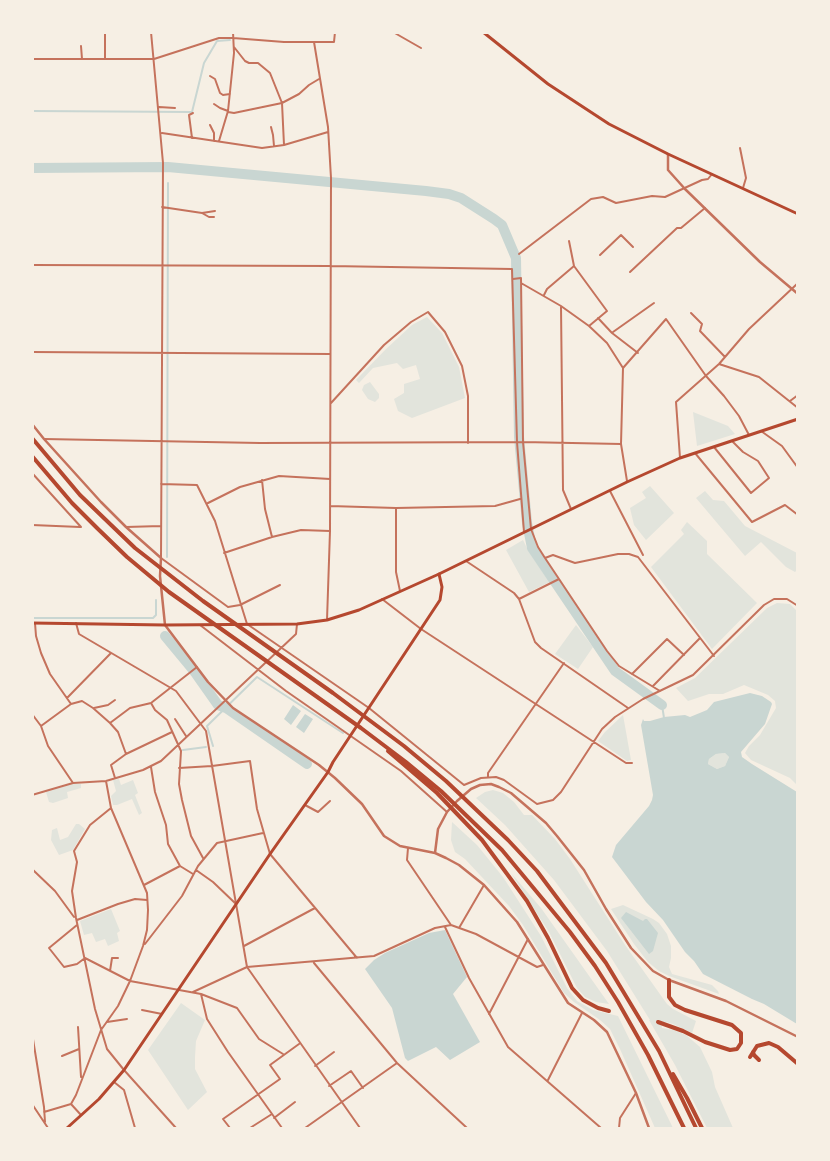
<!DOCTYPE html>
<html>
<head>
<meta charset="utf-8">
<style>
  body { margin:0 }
  #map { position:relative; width:830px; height:1161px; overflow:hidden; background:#f6efe4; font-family:"PT Sans",sans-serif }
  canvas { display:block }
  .frame { position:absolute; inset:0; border:34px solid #f6efe4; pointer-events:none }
</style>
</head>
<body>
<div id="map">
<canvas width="830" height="1161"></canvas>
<div class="frame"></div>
</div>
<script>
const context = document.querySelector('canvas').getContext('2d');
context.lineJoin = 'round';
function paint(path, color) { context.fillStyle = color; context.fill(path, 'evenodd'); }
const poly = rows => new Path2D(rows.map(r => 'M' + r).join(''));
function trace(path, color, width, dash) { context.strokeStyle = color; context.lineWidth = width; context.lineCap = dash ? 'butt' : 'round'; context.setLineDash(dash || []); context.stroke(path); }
paint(poly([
  [427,317,442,333,459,367,465,398,412,418,398,411,394,399,404,393,404,384,420,379,416,365,403,369,397,363,373,368,359,383,356,380,386,349,412,325],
  [370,382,379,394,379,398,375,402,368,399,362,390,364,385],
  [693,412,728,426,735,434,697,446],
  [650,486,674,513,646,540,634,525,630,508,646,498,642,492],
  [705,491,713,500,724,501,745,526,797,553,797,570,795,572,786,567,761,542,745,556,696,498],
  [687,522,707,541,707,554,757,603,712,649,651,567,684,534,681,530],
  [523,540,528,550,550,582,529,592,506,550],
  [777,603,790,604,797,611,797,785,790,778,751,760,745,753,749,746,760,735,776,708,775,701,768,695,744,685,723,694,709,694,688,701,676,688,695,678,767,608],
  [576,625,593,647,578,669,555,654],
  [623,715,631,760,627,761,598,741,605,732],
  [725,753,729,757,725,766,717,769,708,764,709,759,716,754],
  [119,779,121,785,133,780,138,793,135,795,142,813,139,815,132,799,117,805,113,805,111,796,116,791,113,780],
  [72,784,81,784,81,788,67,792,68,798,53,803,49,802,46,792],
  [493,790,503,793,514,802,524,815,532,815,555,839,570,859,625,945,667,1004,673,1009,696,1021,692,1033,673,1024,666,1022,661,1023,662,1028,674,1030,686,1035,700,1047,712,1072,715,1087,733,1128,707,1128,675,1065,649,1020,650,1020,607,951,554,880,505,825,476,798,485,792],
  [452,822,477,845,503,877,541,936,567,988,577,1001,593,1010,618,1016,673,1128,655,1128,620,1049,610,1029,600,1020,574,1002,564,993,523,925,509,906,465,859,455,852,451,840],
  [76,824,79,824,85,829,73,850,59,855,51,840,52,830,57,828,60,840,68,837],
  [511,873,541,908,609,1004,596,1002,585,997,577,988,549,932],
  [623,905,653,919,659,923,667,934,671,946,671,958,669,967,672,974,712,985,718,991,719,994,669,976,659,971,648,962,634,944,611,909],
  [111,909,120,931,117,933,119,941,108,946,105,939,96,942,92,933,84,935,80,921],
  [181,1003,205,1020,196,1041,195,1057,195,1069,207,1092,188,1110,148,1050]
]), '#e2e4dc');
paint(poly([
  [750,693,762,696,771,702,772,704,765,724,741,752,742,757,752,764,797,792,797,1024,764,1004,752,999,703,974,694,961,685,952,663,920,646,902,612,857,616,845,649,806,652,800,653,795,641,725,643,719,644,721,650,721,664,717,685,715,690,717,707,710,714,702],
  [725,753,729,757,725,766,717,769,708,764,709,759,716,754],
  [293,705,301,711,291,725,284,719],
  [305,714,313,719,304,733,296,727],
  [626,912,643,921,645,919,647,919,658,933,653,951,649,954,621,918],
  [445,930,467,977,453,994,480,1042,450,1060,436,1047,408,1061,405,1058,392,1008,365,969,374,960,385,953,429,933]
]), '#c9d6d2');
trace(poly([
  [32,111,192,112,204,63,217,41,230,40],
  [168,168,168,167],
  [167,557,168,183],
  [32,618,153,618,156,615,156,600],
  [662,705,664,718],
  [213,746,207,726,257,677,343,733],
  [183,750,206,747]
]), '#c9d6d2', 2);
trace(poly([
  [32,168,168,167,426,191,449,194,461,198,494,219,502,225,516,258,519,437,527,523,532,548,615,671,662,705],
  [165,636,194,671,218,705,226,708,307,764]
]), '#c9d6d2', 10);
trace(poly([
  [151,32,163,163,161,558,228,607,240,605,280,585],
  [393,32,421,48],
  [314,42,328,127,331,178,330,531,327,620],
  [81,46,82,59],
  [234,47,245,61,249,63,258,63,270,73,282,103,284,145],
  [32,59,154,59,219,38,233,38,284,42,334,42,335,32],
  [105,59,105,32],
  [210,76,215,79,220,93,223,95,230,94],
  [214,104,220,108,228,111],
  [159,107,175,108],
  [228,112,234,113,282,103,299,94,309,85,319,79],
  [210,125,214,133,214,141],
  [271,127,273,135,274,146],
  [162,133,262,148,284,145,328,132],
  [192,138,189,115,193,113],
  [219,141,228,111,234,53,233,32],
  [740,148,746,178,743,188],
  [162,207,202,213,215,211],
  [202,213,209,217,214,217],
  [569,241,574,266,607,311,589,326],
  [519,254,591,199,603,197,616,203,652,196,665,197,702,180,708,179,712,174],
  [600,255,621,235,633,247],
  [32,265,330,266,512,269,517,442,524,532],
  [630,272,677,228,681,228,705,208],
  [513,279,521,278,523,442,531,529,538,547,545,558,553,555,575,563,618,554,629,554,638,557,714,656],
  [521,283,561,306,589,326,607,343,623,368],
  [544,295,547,289,574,266],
  [561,306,563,490,571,509],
  [691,313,702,324,700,331,725,357],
  [598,318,612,333,638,353],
  [613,332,654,303],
  [32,352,330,354],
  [719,364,759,377,798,408],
  [790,401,798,395],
  [331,403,384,345,411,322,428,312,445,332,462,366,468,396,468,443],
  [761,431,782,446,798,468],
  [44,439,260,443,523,442,621,444],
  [714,447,751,493,769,478,758,461,743,452,733,442],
  [695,453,752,522,785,505,798,515],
  [680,458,676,402,719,364,749,329,798,283],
  [32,473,81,527],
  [262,480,265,509,272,537],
  [627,481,621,444,623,368,666,319,706,376,724,396,739,416,749,435],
  [161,484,197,485,215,521,247,624,369,708,464,785,481,778,496,777,504,780,537,804,553,800,561,792,602,729,615,717,643,699,693,675,764,605,774,599,787,599,798,606],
  [610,491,643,555],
  [208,503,240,487,279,476,330,479],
  [330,506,396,508,495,506,520,499],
  [396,508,396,572,400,591],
  [32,525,80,527],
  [126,527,161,526],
  [224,553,272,537,301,530,330,531],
  [545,558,607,651,619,666,660,691],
  [466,561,514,593,519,599,535,642,541,648,628,708],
  [382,599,421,629,626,763,632,763],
  [519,599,559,579],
  [35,623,36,636,41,653,50,674,71,704,41,726],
  [76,623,79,634,176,691,206,731,247,967,360,1128],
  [200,625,286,691,401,771,447,812],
  [632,674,667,639,684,655],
  [653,686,700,638],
  [67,698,111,653],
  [151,703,155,710,167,720,181,751,179,784,182,800,191,836,203,858],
  [71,704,82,701,93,708,110,723,118,732,126,754],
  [94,708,108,705,115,700],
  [32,714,41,726,48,746,73,783],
  [175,719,186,736],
  [110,723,130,708,151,703,197,667],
  [151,767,155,792,166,825,168,844,180,866,193,874],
  [179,768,212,766,250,761,257,809,270,854,357,958],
  [488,776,488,773,564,663],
  [115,778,111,765,126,754,172,732],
  [32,795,73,783,106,781,143,770,161,761,296,634,297,624],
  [305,805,318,812,330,801],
  [111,808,90,825,74,851,77,862,72,891,76,918,95,1009,107,1049,124,1070,176,1128],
  [408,848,407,860,451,925],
  [32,869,55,891,74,917],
  [196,870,213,882,236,904],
  [144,885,180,866],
  [77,920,118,904,135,899,147,900],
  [77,925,49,948,64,967,77,964,85,958,130,981,201,994,207,1019,228,1052,282,1128],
  [445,927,469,978,508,1047,601,1128],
  [459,928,484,885],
  [145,944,182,896,198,866,217,843,263,833],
  [244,946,315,908],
  [314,963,397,1063,467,1128],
  [110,971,112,958,118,958],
  [193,992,247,967,374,956,435,928,451,925,476,934,537,967,543,965],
  [201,994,237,1008,259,1039,283,1054],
  [142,1010,162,1014],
  [489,1014,528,939],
  [107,1022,127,1019],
  [78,1027,81,1077],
  [32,1033,44,1107,45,1122],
  [62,1056,79,1049],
  [315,1066,334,1052],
  [548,1080,582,1013],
  [114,1082,124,1090,135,1128],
  [329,1086,351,1071,363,1088],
  [32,1104,48,1128],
  [71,1104,81,1115],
  [44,1112,71,1104,76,1095,101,1030,118,1006,130,981,143,946,147,930,148,910,147,893,111,808,106,781],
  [274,1118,295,1102],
  [230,1128,223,1119,280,1079,270,1065,299,1044],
  [250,1128,272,1114],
  [305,1128,397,1063],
  [619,1128,620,1118,636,1093]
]), '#c5725c', 2);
trace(poly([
  [668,154,668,170,685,189,760,262,798,294],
  [32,424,44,439,101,502,126,527,161,558,160,576,165,625,208,682,233,708,319,765,335,778,362,804,384,836,400,846,435,853,446,858,459,865,484,885,517,922,568,1003,594,1020,607,1032,636,1093,649,1128],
  [435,853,438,829,447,812,457,801,471,789,480,785,491,784,499,787,511,793,546,823,557,836,584,870,606,909,631,948,653,971,669,980,726,1001,798,1037]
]), '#c5725c', 2.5);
trace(poly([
  [483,32,548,84,609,124,668,154,798,214],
  [32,623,165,625,297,624,327,620,359,610,439,574]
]), '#b5482f', 3);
trace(poly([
  [67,1128,99,1099,124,1070,270,854,328,772,333,762,440,600,442,587,439,574,627,482,680,458,798,419]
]), '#b5482f', 3);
trace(poly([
  [32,438,80,495,135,548,203,601,333,693,404,746,446,781,508,840,537,871,606,963,659,1051,696,1128],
  [32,456,72,503,97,528,127,557,169,592,361,728,406,762,441,791,502,850,570,932,595,966,618,1002,648,1055,684,1128],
  [388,751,437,793,482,840,527,901,548,938,572,988,583,1000,598,1008,609,1011],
  [658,1022,683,1031,705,1042,730,1050,737,1049,741,1043,741,1033,732,1025,685,1010,675,1005,669,997,669,980],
  [753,1052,754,1055,759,1060],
  [750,1057,757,1046,769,1043,778,1047,798,1064],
  [673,1074,687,1098,702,1128]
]), '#b5482f', 4);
</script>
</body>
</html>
